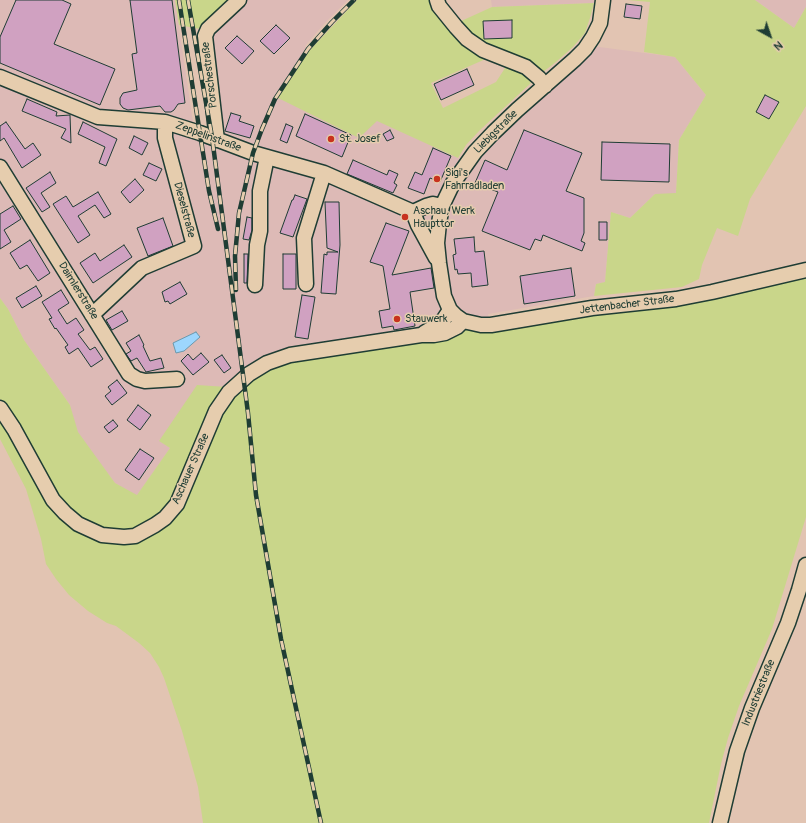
<!DOCTYPE html>
<html>
<head>
<meta charset="utf-8">
<style>
  body { margin:0 }
  #map { position:relative; width:806px; height:823px; overflow:hidden; background:#e2c4b2; font-family:Pangolin,sans-serif }
  canvas { display:block }
  .north { position:absolute; left:750px; top:16px; width:40px; height:40px; -webkit-text-stroke:3px #e6cdae; paint-order:stroke; rotate:140deg; font-size:11px; font-weight:700; line-height:16px; text-align:center; color:#1f3d34 }
  .north::after { content:''; display:block; margin:auto; width:14px; height:18px; background:#1f3d34; clip-path:polygon(50% 0,100% 100%,50% 72%,0 100%) }
</style>
</head>
<body>
<div id="map">
<canvas width="806" height="823"></canvas>
<div class="north">N</div>
</div>
<script>
const context = document.querySelector('canvas').getContext('2d');
context.lineJoin = 'round';
function paint(path, color) { context.fillStyle = color; context.fill(path, 'evenodd'); }
const poly = rows => new Path2D(rows.map(r => 'M' + r).join(''));
function trace(path, color, width, dash) { context.strokeStyle = color; context.lineWidth = width; context.lineCap = dash ? 'butt' : 'round'; context.setLineDash(dash || []); context.stroke(path); }
function drawText(font, color, halo, rows, align = 'center') {
  context.font = font + ' Pangolin,sans-serif'; context.lineWidth = 3; context.setLineDash([]); context.textBaseline = 'middle'; context.strokeStyle = halo; context.fillStyle = color; for (const [text, x, y, turn = 0] of rows) {
    context.save(); context.translate(x, y); context.rotate((+turn || 0) * Math.PI / 180); context.textAlign = isNaN(turn) ? turn : align; if (halo) context.strokeText(text, 0, 0); context.fillText(text, 0, 0); context.restore();
  }
}
paint(poly([
  [0,0,175,0,193,122,220,134,210,31,244,0,348,0,324,24,305,46,310,51,321,38,458,158,469,166,592,46,675,57,706,95,679,140,676,194,655,194,630,218,611,212,605,282,596,284,594,296,488,314,493,331,159,440,170,448,137,496,115,483,77,432,70,405,24,340,8,309,0,298],
  [491,0,594,0,594,3,492,7],
  [755,0,806,0,806,7,794,28]
]), '#ddbab6');
paint(poly([
  [175,0,231,0,200,29,179,25],
  [357,0,429,0,437,13,488,58,431,83,443,108,496,82,507,65,522,72,531,83,480,130,466,145,458,158,377,121,359,138,278,98,309,51],
  [627,0,755,0,794,28,806,7,806,106,750,199,738,236,717,228,702,265,699,279,682,287,594,296,596,284,605,282,611,212,630,218,655,194,676,193,679,140,706,95,675,57,644,52,650,2],
  [594,3,590,18,585,33,573,47,556,62,543,72,530,61,485,44,471,36,459,22,492,7],
  [806,275,806,517,772,629,739,706,728,738,721,764,709,823,203,823,198,787,182,731,164,678,159,667,150,653,139,643,116,626,107,623,88,611,69,595,56,579,46,564,41,539,26,489,0,439,0,418,85,534,158,530,219,412,232,393,277,362,468,328],
  [0,298,8,309,24,340,70,405,78,432,115,483,137,495,170,448,159,441,197,385,227,387,187,470,166,511,142,529,115,532,83,521,56,495,20,428,0,399]
]), '#c9d68a');
const water = poly([
  [196,332,200,337,184,351,176,353,173,343,196,332]
]);
paint(water, '#9dd6fd');
trace(water, '#6b99ad', 1);
const building = poly([
  [16,0,62,0,71,4,54,44,115,69,100,105,0,63,0,37,16,0],
  [130,0,172,0,185,103,178,104,174,110,171,112,165,112,160,106,128,110,123,108,120,104,120,98,123,93,137,90,132,54,137,53,130,0],
  [626,4,642,6,640,19,624,17,626,4],
  [512,20,512,38,484,39,483,21,512,20],
  [276,25,290,38,274,54,260,41,276,25],
  [237,36,254,51,242,64,225,48,237,36],
  [467,69,474,85,441,100,434,84,467,69],
  [765,95,779,102,769,119,756,112,765,95],
  [27,99,57,112,56,116,70,115,71,143,61,138,66,129,22,111,27,99],
  [231,113,241,116,239,121,254,126,250,138,225,131,231,113],
  [305,114,351,135,342,157,296,136,305,114],
  [6,122,25,149,33,143,41,155,22,168,4,138,0,141,0,126,6,122],
  [83,122,117,139,106,166,99,163,105,147,78,134,83,122],
  [286,124,293,127,287,143,280,140,286,124],
  [390,130,394,138,387,141,383,134,390,130],
  [524,130,582,153,566,191,584,198,584,233,581,241,585,243,582,251,543,235,541,241,535,239,530,250,482,231,498,192,475,183,485,160,507,170,524,130],
  [134,136,148,143,142,155,129,148,134,136],
  [602,142,670,144,669,182,601,180,602,142],
  [433,148,451,156,440,182,430,178,424,194,408,188,415,172,422,175,433,148],
  [353,160,387,175,389,170,398,174,394,183,397,185,393,193,347,174,353,160],
  [149,163,162,169,156,181,143,175,149,163],
  [50,172,56,183,41,193,50,207,42,212,26,188,50,172],
  [135,179,144,190,130,203,121,192,135,179],
  [98,192,111,214,104,218,95,205,78,216,90,235,78,243,53,204,66,196,73,207,98,192],
  [295,195,307,199,293,237,280,233,292,200,293,200,295,195],
  [325,202,339,202,340,245,336,294,321,293,324,254,327,255,327,252,338,252,327,248,325,202],
  [13,206,21,219,4,230,11,242,0,249,0,214,13,206],
  [247,217,252,218,252,230,249,240,243,239,247,217],
  [163,218,173,246,148,256,137,228,163,218],
  [599,222,607,222,607,240,599,240,599,222],
  [386,223,409,231,392,275,431,268,434,288,410,292,415,326,394,330,393,326,382,328,379,311,390,309,383,266,370,262,386,223],
  [474,237,475,252,484,251,488,285,472,287,471,273,458,274,457,269,455,270,453,255,456,254,454,239,474,237],
  [30,240,50,273,38,281,27,265,20,269,10,253,30,240],
  [124,245,132,257,93,283,80,263,95,253,100,261,124,245],
  [244,254,248,254,247,283,244,283,244,254],
  [283,254,296,254,296,289,283,289,283,254],
  [571,268,575,296,524,304,520,276,571,268],
  [180,282,187,294,170,304,168,301,165,302,162,292,180,282],
  [36,286,42,296,22,308,16,298,36,286],
  [61,290,69,303,58,310,67,324,76,318,84,330,78,334,90,350,95,347,103,359,91,367,78,348,69,354,65,347,68,345,56,328,55,329,49,319,52,318,42,302,61,290],
  [302,295,315,297,308,339,295,337,302,295],
  [122,311,128,321,112,330,106,320,122,311],
  [139,335,144,345,143,346,150,361,161,358,164,368,146,372,137,358,131,361,126,354,131,351,126,343,139,335],
  [201,353,209,362,193,375,181,361,188,354,193,360,201,353],
  [222,355,231,368,224,373,214,360,222,355],
  [117,380,127,393,112,405,105,396,111,391,108,387,117,380],
  [138,405,151,415,140,430,127,420,138,405],
  [113,420,118,426,109,433,104,427,113,420],
  [140,449,154,458,139,480,125,470,140,449]
]);
paint(building, '#d0a1c1');
trace(building, '#1f3d34', 1);
const minor = poly([
  [437,0,439,6,456,27,467,39,483,50,526,67,539,78,545,86],
  [603,0,600,23,593,37,585,49,575,59,517,110,493,133,475,152,453,183,442,206,439,223,437,243,439,263,444,296,450,310,456,316,463,321,481,325,491,325,592,308,676,299,712,292,806,270],
  [0,77,98,117,165,122,200,133,253,153,324,173,413,212,418,225,436,258],
  [217,140,205,36,208,29,239,0],
  [0,167,129,374,137,379,145,381,177,379],
  [413,212,426,206,433,204,442,206],
  [306,284,304,238,324,173],
  [255,285,257,245,260,231,260,191,267,157],
  [92,315,142,268,194,246,165,138,165,122],
  [424,333,442,322,450,310],
  [0,408,14,429,53,500,65,513,78,524,102,535,124,537,135,536,155,525,165,518,177,504,216,411,229,392,249,374,267,363,290,355,421,335,434,335,445,333,457,327,463,321],
  [720,823,737,751,752,708,788,623,799,590,806,565]
]);
trace(minor, '#1f3d34', 17);
trace(minor, '#e6cdae', 14);
const rail = poly([
  [179,0,209,191,218,229],
  [188,0,212,137,248,413,256,495,281,639,321,823],
  [236,290,235,256,239,213,253,153,262,129,275,99,308,49,332,22,354,0]
]);
trace(rail, '#1f3d34', 4.5);
trace(rail, '#e6cdae', 3, [9]);
for (const [x, y, r, color] of [
  [331,139,4,"#c8321e"],
  [437,179,4,"#c8321e"],
  [405,217,4,"#c8321e"],
  [397,319,4,"#c8321e"]
]) { const dot = new Path2D(); dot.arc(x, y, r, 0, 2 * Math.PI); context.fillStyle = color; context.fill(dot); trace(dot, '#e6cdae', 1.5); }
drawText('11px', '#1f3d34', '#e6cdae', [
  ["Porschestraße",210,75,-97],
  ["Liebigstraße",496,132,-45],
  ["Zeppelinstraße",208,137,20],
  ["Dieselstraße",184,210,75],
  ["Daimlerstraße",78,291,58],
  ["Jettenbacher Straße",627,305,-7],
  ["Aschauer Straße",191,469,-66],
  ["Industriestraße",759,693,-68]
]);
drawText('11px', '#1f3d34', '#e6cdae', [
  ["St. Josef",339,139],
  ["Sigi's",445,173],
  ["Fahrradladen",445,186],
  ["Aschau, Werk",413,211],
  ["Haupttor",413,224],
  ["Stauwerk",405,319]
], 'left');
</script>
</body>
</html>
